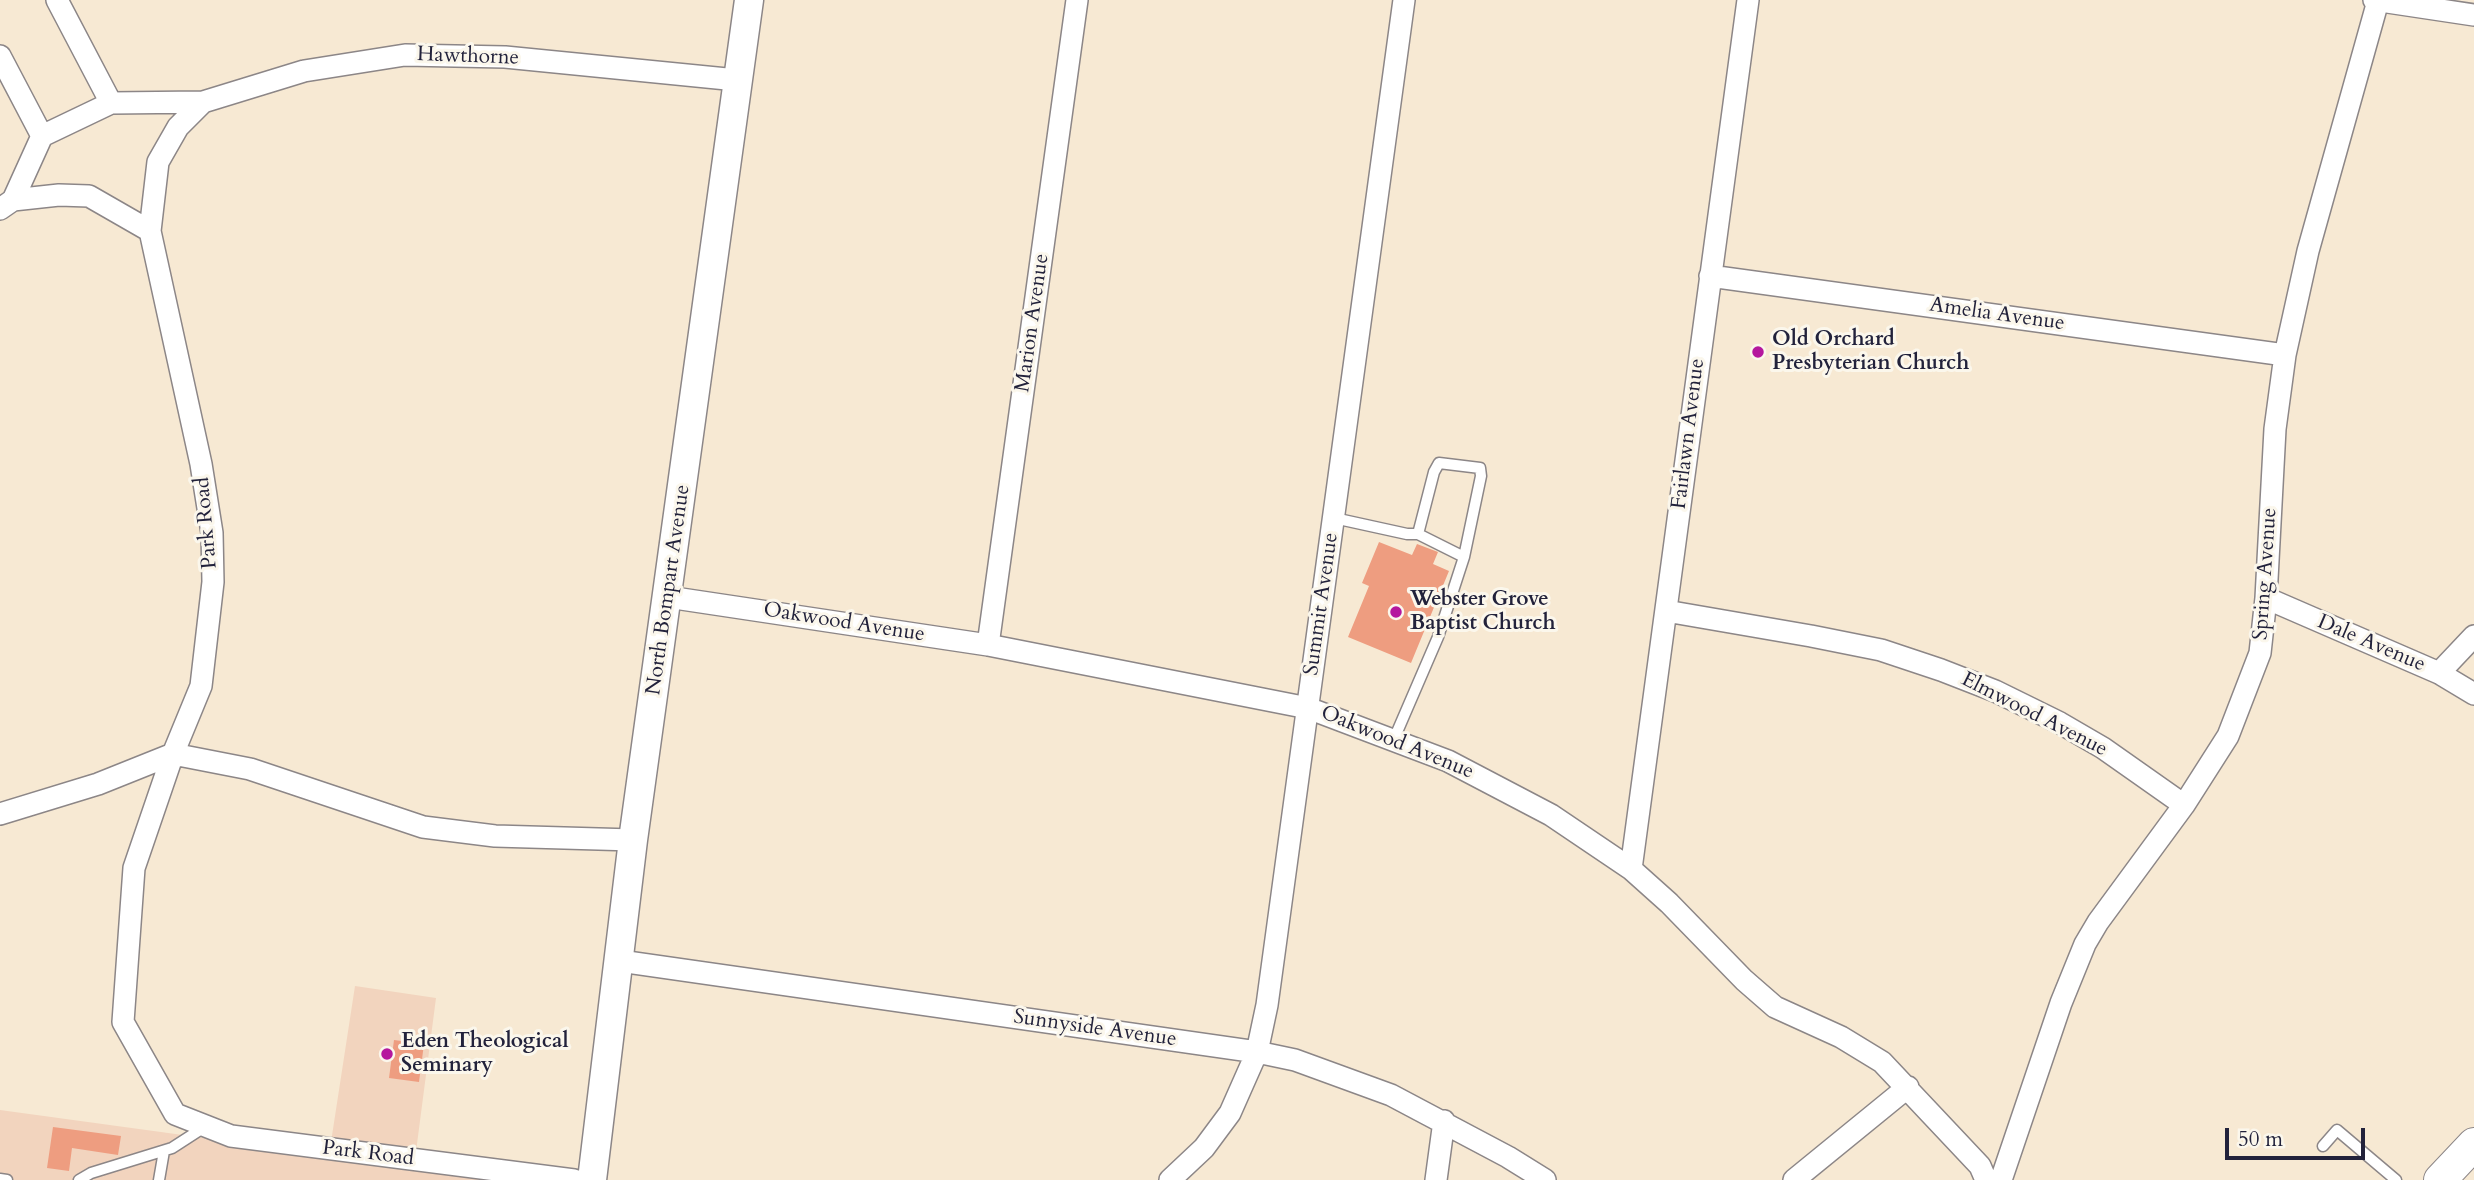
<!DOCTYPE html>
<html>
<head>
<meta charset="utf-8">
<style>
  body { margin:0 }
  #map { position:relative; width:2474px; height:1180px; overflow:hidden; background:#f7e9d3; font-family:Cardo,serif }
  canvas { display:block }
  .scale { position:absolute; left:2225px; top:1128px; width:140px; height:32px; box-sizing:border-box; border:4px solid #22223b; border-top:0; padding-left:9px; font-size:21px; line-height:24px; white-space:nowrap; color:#22223b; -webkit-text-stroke:5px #fbf7ec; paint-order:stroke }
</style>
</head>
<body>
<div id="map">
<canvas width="2474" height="1180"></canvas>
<div class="scale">50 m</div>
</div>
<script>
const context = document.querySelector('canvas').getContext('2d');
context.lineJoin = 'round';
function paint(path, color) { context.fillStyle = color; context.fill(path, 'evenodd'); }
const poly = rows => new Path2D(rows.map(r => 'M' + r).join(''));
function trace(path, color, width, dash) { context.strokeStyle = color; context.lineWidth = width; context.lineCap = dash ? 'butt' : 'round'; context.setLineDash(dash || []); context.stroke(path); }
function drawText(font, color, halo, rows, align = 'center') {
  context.font = font + ' Cardo,serif'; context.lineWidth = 6; context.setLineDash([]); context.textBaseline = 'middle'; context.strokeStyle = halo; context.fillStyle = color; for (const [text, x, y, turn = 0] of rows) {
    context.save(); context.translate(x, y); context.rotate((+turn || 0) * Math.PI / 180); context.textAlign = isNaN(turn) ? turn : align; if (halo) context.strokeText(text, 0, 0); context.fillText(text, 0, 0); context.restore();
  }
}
paint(poly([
  [355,986,436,998,414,1167,505,1180,0,1180,0,1110,329,1155]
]), '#f2d4be');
paint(poly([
  [1379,542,1412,555,1417,544,1438,552,1433,564,1449,571,1411,663,1348,637,1369,586,1362,583],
  [394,1040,424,1044,419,1082,389,1078],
  [53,1127,121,1136,118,1155,72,1148,69,1171,47,1168]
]), '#ee9d80');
const service = poly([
  [1334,518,1407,534,1418,534,1464,557],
  [1394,739,1438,637,1464,557,1481,476,1480,468,1439,463,1434,472,1418,534],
  [2323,1146,2337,1130,2396,1180],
  [0,1179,7,1180],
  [79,1180,91,1173,172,1148,206,1126],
  [159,1180,164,1151]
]);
const minor = poly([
  [57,0,111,103,203,102,304,71,405,55,505,57,737,80],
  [2374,0,2474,15],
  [0,56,42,136],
  [203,102,178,127,158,162,150,231,201,464,212,533,213,582,201,686,173,754,134,868,123,1022,175,1114,231,1136,574,1180],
  [42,136,111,103],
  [13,200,42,136],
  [0,209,13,200,59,195,89,196,150,231],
  [1710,276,2285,355],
  [668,597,988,645,1308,708,1448,761,1551,815,1631,869,1669,903,1744,980,1775,1007,1841,1037,1882,1062,1980,1166,1986,1180],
  [2266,598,2439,673,2474,694],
  [1666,611,1811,636,1881,650,1941,670,1995,691,2060,723,2103,748,2184,805],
  [988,645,1077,0],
  [2439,673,2474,636],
  [0,814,98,784,173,754,250,769,423,827,495,836,633,840],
  [1631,869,1748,0],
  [620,961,1257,1052,1295,1060,1391,1095,1508,1157,1545,1180],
  [1170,1180,1204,1148,1230,1113,1257,1052,1267,1005,1404,0],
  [1436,1180,1444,1121],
  [1794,1180,1908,1087],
  [2001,1180,2061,1003,2085,944,2098,922,2184,805,2228,736,2260,653,2266,598,2275,429,2285,355,2308,251,2378,1]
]);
const tertiary = poly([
  [592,1180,633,840,749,0]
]);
const secondary = poly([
  [2440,1180,2474,1144]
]);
trace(service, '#8c8687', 13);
trace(minor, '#8c8687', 24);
trace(tertiary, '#8c8687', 31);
trace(secondary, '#8c8687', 34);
trace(service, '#fff', 10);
trace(minor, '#fff', 21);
trace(tertiary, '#fff', 28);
trace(secondary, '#fff', 32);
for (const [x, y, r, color] of [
  [1758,352,7,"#b5179e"],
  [1396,612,7,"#b5179e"],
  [387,1054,7,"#b5179e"]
]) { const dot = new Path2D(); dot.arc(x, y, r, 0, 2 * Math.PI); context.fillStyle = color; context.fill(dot); trace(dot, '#fbf7ec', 2.5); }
drawText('21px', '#22223b', '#fbf7ec', [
  ["Hawthorne",468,57,2],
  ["Amelia Avenue",1997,315,8],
  ["Marion Avenue",1033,323,-82],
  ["Fairlawn Avenue",1689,434,-83],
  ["Park Road",207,523,-95],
  ["Spring Avenue",2266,574,-86],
  ["North Bompart Avenue",669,590,-82],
  ["Summit Avenue",1322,604,-82],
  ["Oakwood Avenue",844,623,9],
  ["Dale Avenue",2371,644,23],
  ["Elmwood Avenue",2034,715,27],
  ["Oakwood Avenue",1397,743,22],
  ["Sunnyside Avenue",1095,1029,8],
  ["Park Road",368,1154,7]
]);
drawText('bold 21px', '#22223b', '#fbf7ec', [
  ["Old Orchard",1772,340],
  ["Presbyterian Church",1772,364],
  ["Webster Grove",1410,600],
  ["Baptist Church",1410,624],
  ["Eden Theological",401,1042],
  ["Seminary",401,1066]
], 'left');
</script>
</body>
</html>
